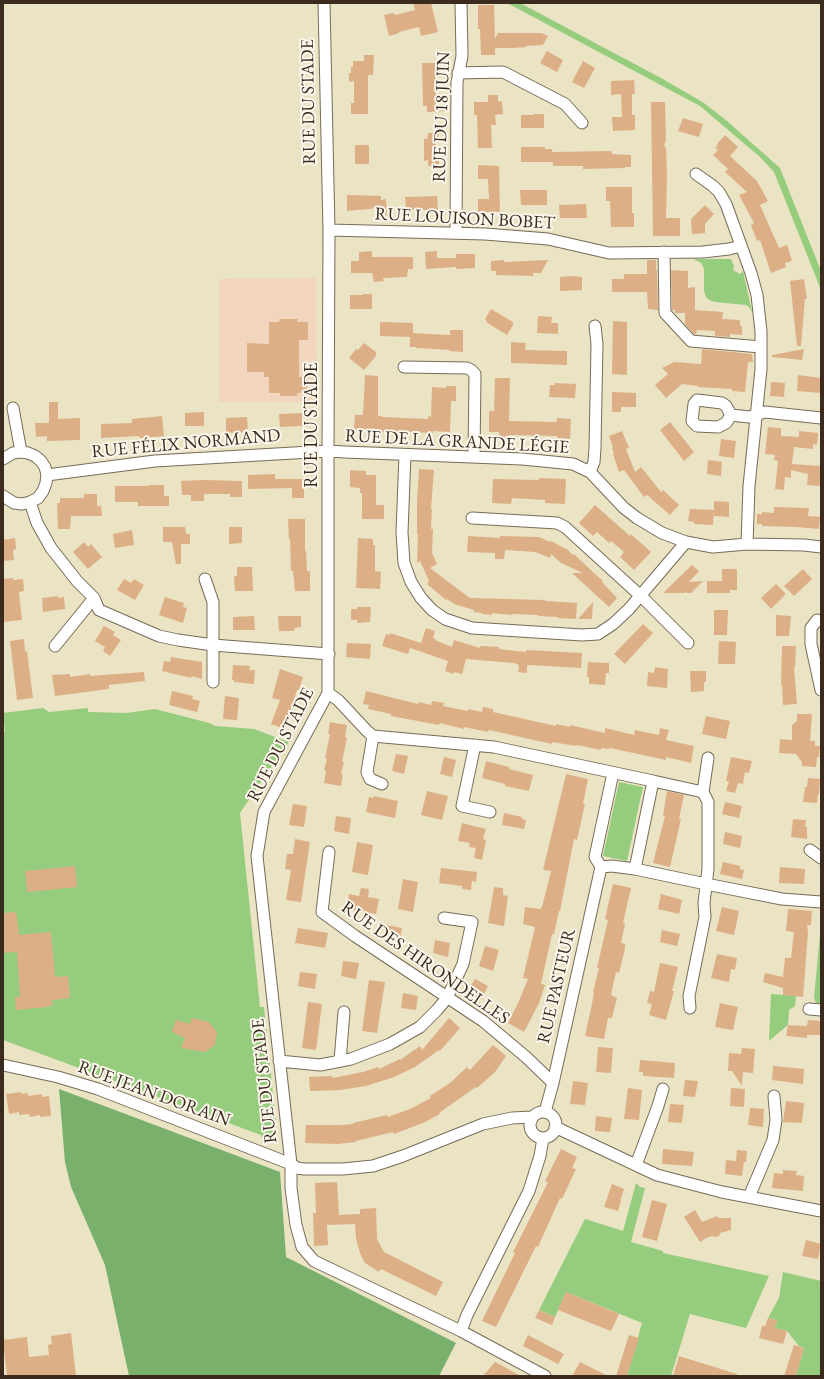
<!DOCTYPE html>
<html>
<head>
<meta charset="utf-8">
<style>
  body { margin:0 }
  #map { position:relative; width:824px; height:1379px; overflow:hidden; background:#eae4c4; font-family:"EB Garamond",serif }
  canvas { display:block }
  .frame { position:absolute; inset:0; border:4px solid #3b2a1e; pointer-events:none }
</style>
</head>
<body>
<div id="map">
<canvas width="824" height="1379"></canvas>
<div class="frame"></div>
</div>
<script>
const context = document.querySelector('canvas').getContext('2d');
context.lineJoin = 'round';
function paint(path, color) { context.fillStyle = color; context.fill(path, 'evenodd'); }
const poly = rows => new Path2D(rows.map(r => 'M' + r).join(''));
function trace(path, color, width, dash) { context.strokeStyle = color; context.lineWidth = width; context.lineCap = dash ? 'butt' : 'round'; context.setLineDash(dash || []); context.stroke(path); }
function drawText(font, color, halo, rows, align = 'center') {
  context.font = font + ' "EB Garamond",serif'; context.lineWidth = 4; context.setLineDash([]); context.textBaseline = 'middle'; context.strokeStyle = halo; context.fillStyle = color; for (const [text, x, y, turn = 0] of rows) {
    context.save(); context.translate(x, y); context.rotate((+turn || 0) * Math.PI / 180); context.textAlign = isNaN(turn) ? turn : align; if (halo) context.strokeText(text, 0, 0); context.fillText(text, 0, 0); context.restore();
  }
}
paint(poly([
  [316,278,317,402,219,402,219,279]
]), '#f1d5bd');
paint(poly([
  [507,3,520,3,661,78,704,103,727,121,780,168,821,271,821,290,774,172,760,157,700,106],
  [694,259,731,259,734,266,733,270,740,274,743,271,752,312,749,307,746,305,715,302,709,300,706,297,704,291,704,270,703,266,701,263],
  [43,708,49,712,88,708,88,712,127,713,155,709,209,723,215,726,254,729,289,742,267,773,240,813,260,1007,264,1007,277,1134,274,1140,268,1142,263,1141,261,1135,3,1040,3,732,5,732,3,713],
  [619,782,643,787,627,861,603,856],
  [821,924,821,1005,816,1003,814,998],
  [771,994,796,996,795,1006,789,1010,788,1025,769,1041],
  [636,1183,640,1187,645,1188,631,1242,663,1251,663,1253,769,1276,746,1328,690,1314,671,1376,627,1376,642,1323,566,1292,555,1317,539,1310,585,1219,623,1231],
  [783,1272,821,1281,821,1376,796,1376,804,1348,799,1346,787,1331,775,1328,777,1320,768,1318,779,1298]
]), '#96cc7d');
paint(poly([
  [59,1089,280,1172,286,1257,456,1343,439,1376,129,1376,105,1265,71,1187,65,1162]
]), '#78b06c');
paint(poly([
  [413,3,431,3,438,32,421,36,419,27,399,32,399,33,389,36,384,15,394,13,395,15,415,10],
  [478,5,494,5,495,39,498,33,542,33,548,36,543,45,526,46,526,47,513,48,495,48,495,55,481,55,480,29,478,29],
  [547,51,563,60,557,72,540,63],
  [364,55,374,55,373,75,368,75,368,114,351,114,351,103,354,103,354,81,349,82,349,73,351,73,351,67,353,67,353,61,364,61],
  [583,61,595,68,584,88,572,82],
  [422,63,435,63,436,104,445,111,427,112,427,106,423,106],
  [634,80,635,94,632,94,632,115,635,115,635,130,613,131,612,117,622,117,621,94,611,95,611,81],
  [488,95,498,95,498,102,502,101,503,114,495,115,496,125,491,125,492,148,478,148,477,115,474,115,474,102,488,102],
  [651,102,665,102,666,140,664,146,666,148,667,176,666,218,680,218,680,236,653,236],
  [534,114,544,114,544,128,521,128,521,115,534,115],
  [683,118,703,124,699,137,678,131],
  [428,133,439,133,438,139,436,142,436,157,439,160,439,166,428,166,428,160,424,161,424,139,427,139],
  [725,135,738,147,730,156,757,181,768,201,760,205,779,248,787,245,792,261,785,263,786,267,771,273,760,240,757,241,751,225,754,223,739,195,747,192,725,172,728,169,713,155,718,150,715,148,718,145,717,144],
  [355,145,369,145,369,164,355,164],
  [521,147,545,147,545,149,552,149,552,152,611,151,612,154,631,155,631,167,625,167,625,168,583,169,583,166,553,166,553,162,521,162],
  [478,165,499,166,500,212,478,212,478,199,489,199,488,179,478,179],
  [606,187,632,187,632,213,634,213,634,227,611,227,610,201,606,201],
  [520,190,547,190,547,205,521,205],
  [347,195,381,196,381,200,386,199,387,216,379,208,347,211],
  [437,196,438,210,406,210,405,197],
  [586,204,587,218,560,218,559,205],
  [705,205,714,214,705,224,705,233,692,234,691,219],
  [372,251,372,257,413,257,413,269,408,269,407,277,383,278,384,281,374,282,372,273,351,273,351,261,359,261,359,252],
  [437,251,437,258,456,258,456,254,475,254,475,268,456,269,456,267,426,269,425,252],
  [504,260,504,262,548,260,541,273,533,273,533,276,496,275,496,271,491,271,491,261],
  [647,260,656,260,656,270,657,270,658,310,648,309,647,292,612,292,612,279,624,279,624,274,647,274],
  [671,270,688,271,688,288,695,287,695,310,723,312,722,319,740,320,740,326,742,326,742,335,730,334,730,337,715,336,715,331,697,330,696,334,694,334,685,324,685,313,675,313,675,310,672,310],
  [573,276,582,277,582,290,560,291,560,277],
  [804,279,807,299,805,299,801,346,797,346,790,281],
  [362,294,372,294,372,309,350,309,350,295,363,295],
  [491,309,513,322,513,325,507,335,486,322,487,321,485,319],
  [538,316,552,317,551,323,558,323,558,334,537,333],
  [280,319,298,319,297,322,308,322,308,340,299,340,299,377,307,377,307,393,297,393,297,396,280,396,280,393,269,393,269,377,264,377,264,372,247,372,247,343,269,344,269,322,279,322],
  [613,321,627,322,627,375,612,374],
  [380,322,413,323,413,333,450,335,450,330,463,330,463,352,449,351,450,350,416,348,416,347,410,347,410,337,380,336],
  [511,342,526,343,525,350,567,351,567,365,511,363],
  [364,343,376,352,376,356,364,370,349,358,356,349,358,350],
  [702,349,752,354,753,362,748,362,745,392,732,391,732,389,698,387,698,386,682,384,666,398,655,385,668,374,662,368,674,362,701,364],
  [804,349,802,360,772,357,772,355],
  [365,375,378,376,378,416,382,416,382,417,428,419,428,416,431,417,432,387,446,388,446,386,456,386,456,401,451,401,450,432,433,431,433,433,407,432,407,433,371,432,371,430,354,429,355,415,363,415],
  [798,375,821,378,821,393,797,391],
  [495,378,510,378,509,421,557,422,557,418,571,419,570,439,557,438,557,436,509,435,509,438,499,438,499,432,489,432,489,411,494,411],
  [771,382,785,383,784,397,770,396],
  [555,383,576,384,575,398,549,397,550,385,555,385],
  [612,392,636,393,636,407,621,407,621,412,612,412],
  [49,402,58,402,58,419,80,418,80,440,47,441,47,436,36,437,35,423,49,423],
  [204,412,204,426,185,426,185,413],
  [302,413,302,426,280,427,279,414],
  [162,416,164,436,140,438,139,436,101,438,101,424,132,423,132,419],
  [247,417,248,432,226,433,226,418],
  [670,422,694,452,684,461,660,430],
  [768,427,781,428,781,436,799,437,799,431,818,433,817,445,813,444,813,449,794,447,792,464,821,466,821,486,807,485,808,474,791,470,791,478,785,477,784,490,775,489,778,461,774,460,775,455,765,454],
  [622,431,629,448,626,449,635,472,641,467,661,492,663,490,679,505,670,515,647,495,644,497,624,470,619,472,613,454,614,454,612,448,613,448,609,436],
  [721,439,736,441,734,458,719,456],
  [708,460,722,462,721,476,707,474],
  [419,469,434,470,431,509,432,509,431,529,433,529,432,553,437,564,430,568,470,598,545,600,545,601,577,603,576,619,558,618,558,617,538,616,538,615,512,614,512,615,492,613,492,615,482,614,482,613,474,612,474,610,454,604,447,599,446,600,427,584,429,581,420,561,417,563,418,535,417,534,417,502],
  [350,470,366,471,366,475,376,475,376,505,384,505,384,519,362,519,362,493,360,493,360,488,350,487],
  [275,474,275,479,304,479,304,498,292,498,292,488,248,489,248,475],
  [539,478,566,479,565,504,545,503,545,500,512,498,511,504,492,503,493,479,539,480],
  [204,480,242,481,242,497,230,497,230,494,204,494,204,501,191,501,191,495,182,495,181,481],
  [149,485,164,485,164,496,169,496,169,506,138,506,138,502,115,502,115,486,149,486],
  [84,494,97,494,97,506,101,506,102,516,71,516,70,529,58,529,57,503,60,503,60,498,84,498],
  [714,501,729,502,729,517,714,516],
  [595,505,630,536,631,534,651,552,634,570,620,557,624,552,611,541,609,543,597,532,593,536,579,523],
  [774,507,809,508,808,516,820,517,819,529,796,527,762,526,762,524,757,524,757,514,762,514,762,512,774,513],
  [690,509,714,510,713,525,694,524,694,522,688,521],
  [288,519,305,519,305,551,306,551,307,571,310,571,310,591,295,591,293,571,291,571,290,539,289,539],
  [163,527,185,527,186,534,190,534,190,544,181,544,181,564,176,564,172,542,163,542],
  [229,527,242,527,242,543,229,544],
  [132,530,134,545,115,548,113,534],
  [468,536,500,538,500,536,539,537,550,542,551,541,566,549,566,548,573,555,574,554,594,573,603,581,602,582,617,598,609,607,572,573,583,573,561,563,551,554,550,558,535,552,505,550,504,559,495,559,495,553,467,552],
  [15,538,16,549,13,550,14,560,3,561,3,540],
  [358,538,373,539,373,545,375,545,375,571,381,572,380,589,356,588],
  [84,542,88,547,91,544,102,557,88,569,73,552],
  [692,565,699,571,689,582,703,581,691,593,687,593,685,592,684,593,663,593],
  [237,567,252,567,253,591,235,591,234,576,237,576],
  [722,569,737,569,737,590,730,590,730,593,707,593,707,581,722,581],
  [803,569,812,579,794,596,784,586],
  [13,578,13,580,23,579,24,591,19,592,22,620,3,622,3,579],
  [124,579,131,583,134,579,144,585,135,600,117,590],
  [776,584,786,594,771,609,761,598],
  [58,596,58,598,64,597,65,609,43,612,42,598],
  [165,597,184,603,183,607,187,608,183,623,159,615],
  [593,602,592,619,578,619],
  [357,607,371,607,370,622,357,623,357,620,351,620,351,609,357,609],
  [714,610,728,610,727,635,714,635],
  [776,615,791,616,789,636,776,636],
  [254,616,255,630,233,630,233,617],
  [278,616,301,616,301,627,295,628,294,631,279,631],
  [643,624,653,633,625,664,614,654],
  [104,626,115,632,113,635,121,640,110,656,103,651,105,647,95,641],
  [426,628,435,631,433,638,436,639,435,640,452,647,454,640,480,648,480,646,499,647,499,649,526,652,526,650,582,653,581,668,527,665,527,673,518,672,519,665,514,663,466,659,462,674,454,672,453,674,445,671,448,661,410,648,408,654,382,646,386,634,390,635,390,633,421,643],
  [24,639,25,652,27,651,33,698,17,700,10,641],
  [719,641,736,642,735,664,718,664],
  [347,643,371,644,370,659,346,657],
  [782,646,796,646,795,667,794,667,797,704,783,705,782,685,781,685],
  [171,657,202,662,202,679,192,676,191,678,162,671,164,661,170,662],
  [588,662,609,663,609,673,606,673,605,685,589,684,589,677,587,677],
  [233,665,250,666,249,670,255,670,254,684,234,682,234,680,232,680],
  [655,667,668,669,667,688,647,686,648,672,654,673],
  [280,669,303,677,299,690,297,690,285,729,271,724,280,700,272,698],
  [690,671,706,671,706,682,704,682,704,691,691,692],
  [144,672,145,681,109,685,109,689,55,696,52,675,70,674,70,677,90,674,90,676],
  [172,691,193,696,192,699,200,701,197,712,169,705],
  [366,691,418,704,419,702,431,705,432,701,444,703,443,706,468,711,468,709,482,712,483,707,493,709,493,712,556,726,556,724,570,727,570,725,605,733,605,728,634,735,635,730,659,735,660,728,669,730,666,740,694,746,691,763,666,757,666,760,610,748,609,749,601,748,601,750,577,745,576,746,552,742,552,744,489,730,488,732,464,727,464,729,440,723,439,725,391,716,391,714,368,709,369,705,363,704],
  [225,696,239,698,237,720,223,719],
  [797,714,812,714,810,741,815,741,815,746,820,746,819,757,817,757,816,767,802,766,802,762,796,754,779,753,780,739,792,740,792,725,797,721],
  [706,716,730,721,726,739,702,734],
  [330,722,347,725,345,737,347,738,342,762,344,762,341,774,343,774,341,786,324,783,326,771,324,770,327,759,325,758,330,734,328,734],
  [396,754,408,756,404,774,392,771],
  [444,757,456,760,452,777,440,774],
  [731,757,752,761,749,773,745,772,743,784,738,783,735,793,726,791,729,781,726,781],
  [486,761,509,767,509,769,533,775,529,791,505,786,505,784,482,778],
  [566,774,588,779,583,804,585,804,577,840,574,839,560,911,559,911,554,934,552,934,541,984,545,985,539,1003,524,1032,508,1023,519,1001,528,979,523,978,535,927,523,924,525,907,541,909,541,907,542,907,551,871,543,870],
  [808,778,820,779,819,794,818,794,817,803,803,802,805,787,807,787],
  [427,791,448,796,442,820,421,815],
  [667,791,684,795,679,819,681,819,670,867,653,863,665,816,663,815],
  [374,796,398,801,395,818,366,812,369,797,373,798],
  [725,802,742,806,739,818,722,814],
  [293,804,307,806,304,827,289,825],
  [504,813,522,817,522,819,526,820,524,829,502,825],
  [336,816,351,818,349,834,334,831],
  [793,819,806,820,805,827,807,827,807,839,791,837],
  [462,823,486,829,483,839,486,840,482,860,474,858,476,848,469,847,470,843,458,841],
  [725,832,742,836,740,848,723,844],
  [295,839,310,842,301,902,286,900,291,870,285,869,287,854,293,854],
  [357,842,373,845,368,875,352,872],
  [723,862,740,866,740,869,744,870,742,879,720,874],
  [75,866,77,887,27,892,25,871],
  [780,867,805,869,804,884,779,883],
  [441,868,477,872,476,882,472,881,471,890,462,889,462,886,439,883],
  [403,879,418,882,413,912,398,909],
  [613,884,631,888,623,923,625,924,621,943,625,944,625,949,619,973,616,972,611,995,617,998,612,1018,608,1018,604,1039,585,1036,592,1004,594,992,593,992,599,968,597,968,608,920,605,919],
  [494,887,503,888,503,895,508,896,504,926,488,923],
  [361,888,369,889,368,897,379,899,376,914,346,909,349,894,359,896],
  [661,894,682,900,679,914,658,909],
  [722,907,739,911,734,935,716,931],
  [788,909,812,911,811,925,807,925,808,933,803,997,783,995,783,988,763,982,765,973,783,977,785,958,791,958,794,932,786,931],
  [16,912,19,935,51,932,55,977,68,976,70,998,52,1000,53,1005,47,1007,16,1010,15,997,20,997,17,952,3,953,3,913],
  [386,925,402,928,399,943,384,941],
  [298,928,328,933,325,948,295,943],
  [662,930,680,934,677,946,660,942],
  [435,940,450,943,448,957,433,953],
  [485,946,499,950,493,971,479,966],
  [717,954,737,958,735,970,731,969,729,982,711,978],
  [343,961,359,963,356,979,341,976],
  [660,963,678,967,672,991,674,991,666,1020,649,1015,652,1004,647,1003,650,991,654,992],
  [300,972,317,974,315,989,298,986],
  [475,979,488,986,481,1000,467,993],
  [369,980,385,982,377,1033,362,1031],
  [403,993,418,996,416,1010,401,1008],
  [308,1002,322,1004,316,1050,302,1048],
  [720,1003,738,1007,733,1030,715,1027],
  [192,1018,209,1022,217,1032,215,1045,205,1052,181,1048,185,1038,172,1032,176,1020,190,1024],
  [449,1018,460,1028,440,1051,439,1050,415,1067,394,1077,366,1086,340,1090,310,1091,309,1077,332,1076,332,1078,363,1072,378,1067,379,1069,400,1059,400,1060,420,1046,422,1050],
  [808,1020,821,1021,821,1035,807,1035,807,1038,786,1036,788,1025,807,1026],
  [493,1045,506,1056,495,1072,477,1088,476,1087,439,1113,440,1114,423,1123,394,1134,393,1132,356,1141,356,1142,338,1144,305,1143,306,1125,342,1125,353,1124,353,1123,387,1115,388,1117,410,1109,431,1098,430,1096,450,1083,467,1067,470,1070],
  [598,1047,613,1048,611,1073,596,1072],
  [742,1048,755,1049,753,1073,743,1072,742,1086,732,1071,728,1071,729,1053,741,1054],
  [640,1060,675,1063,674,1078,643,1076,643,1072,639,1072],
  [773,1066,804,1069,803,1084,772,1080],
  [685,1080,698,1081,695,1097,683,1096],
  [573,1081,588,1083,585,1105,570,1104],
  [628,1088,642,1090,639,1120,624,1119],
  [731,1088,745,1089,744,1107,730,1106],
  [21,1092,21,1094,28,1093,28,1096,42,1094,42,1097,49,1096,51,1116,40,1117,40,1115,30,1117,29,1114,19,1115,19,1112,9,1114,6,1094],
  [786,1101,804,1103,802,1123,783,1122],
  [670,1104,684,1105,682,1123,668,1122],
  [750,1108,764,1109,763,1127,748,1125],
  [596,1116,612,1118,610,1132,595,1131],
  [561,1149,577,1157,572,1168,576,1169,562,1199,560,1198,538,1247,536,1246,496,1327,482,1321,515,1253,513,1252,548,1182,545,1181],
  [663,1149,694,1152,692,1166,662,1164],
  [737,1150,747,1151,746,1162,744,1162,742,1176,725,1174,726,1160,736,1161],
  [783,1170,797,1171,796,1175,804,1176,803,1191,772,1188,774,1173,783,1174],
  [337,1182,339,1215,360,1214,360,1209,376,1208,377,1239,384,1252,443,1282,436,1296,381,1269,379,1272,365,1263,360,1253,356,1239,355,1224,327,1225,328,1245,314,1246,313,1213,316,1213,315,1183],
  [612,1184,624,1189,620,1201,621,1201,618,1211,604,1207],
  [652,1200,667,1204,657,1241,642,1237],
  [695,1210,702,1222,717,1216,718,1218,731,1218,731,1230,720,1233,719,1236,715,1237,713,1236,706,1238,700,1242,684,1217],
  [806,1240,821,1244,818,1259,802,1256],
  [566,1292,619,1314,611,1331,558,1310],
  [539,1310,555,1317,552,1325,535,1318],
  [768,1318,777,1320,775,1328,787,1331,783,1344,759,1338,762,1326,765,1326],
  [71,1333,76,1376,7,1376,3,1340,27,1337,29,1357,49,1355,48,1345,52,1344,51,1336],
  [528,1335,564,1354,558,1364,523,1346],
  [629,1335,639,1338,627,1376,616,1376],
  [794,1345,804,1348,796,1376,784,1376],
  [679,1356,737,1374,737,1376,673,1376],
  [495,1362,521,1376,483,1376],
  [580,1362,608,1376,572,1376]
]), '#ddaf86');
const minor = poly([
  [324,3,329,230,328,451,328,693,264,812,257,856,291,1164,291,1188,296,1225,302,1247,314,1261,461,1331,545,1376],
  [458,73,503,72,507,74,565,104,582,123],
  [696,174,713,186,719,192,726,204,751,273,757,295,761,331,761,369,749,486,747,544],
  [329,230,485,234,548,239,609,253,703,252,729,249,741,246],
  [456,233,457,82,462,56,461,3],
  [664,252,665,313,691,341,761,347],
  [404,367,467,368,471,370,475,374,474,457],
  [13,408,21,452],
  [731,415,726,406,722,403,697,400,694,404,692,421,697,426,718,427,726,423,731,415,749,417,765,412,821,418],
  [405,455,402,532,404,563,411,582,421,598,432,610,445,619,472,628,582,635,598,634,613,624,629,609,686,542],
  [3,459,13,453,21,452,28,453,35,456,41,461,45,467,47,475,46,483,43,491,38,498,30,502,22,504,14,503,3,496],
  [590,472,594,462,595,448,597,344,595,326],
  [47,475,155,461,328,451,345,452,522,459,553,462,573,464,590,472,624,508,637,518,662,533,686,542,713,547,747,544,804,545,821,547],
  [30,502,37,523,51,548,77,581,94,598,99,610,159,636,178,640,213,645,329,654],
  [472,518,557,523,565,527,644,599,688,643],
  [205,579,213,602,213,682],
  [821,621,817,620,811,628,811,644,821,690],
  [55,646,94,598],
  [328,693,338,700,367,731,373,736,494,747,653,781,635,869],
  [373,736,367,772,370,779,382,784],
  [475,745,462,806,490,812],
  [653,781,703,792],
  [810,850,821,858],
  [329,852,322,912,355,936,483,1021,526,1057,553,1083],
  [601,867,612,866,635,869,706,884,782,899,821,902],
  [601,867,595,857,613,773],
  [690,1008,689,996,705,917,704,903,708,869,708,802,703,792,708,758],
  [809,1009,821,1010],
  [279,1061,320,1065,351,1059,390,1044,420,1027,437,1010,447,998,463,964,472,922,444,918],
  [340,1061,344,1012],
  [3,1065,58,1077,98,1089,291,1164,297,1168,304,1169,343,1169,373,1166,403,1156,483,1124,512,1118,532,1117],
  [545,1112,553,1083,601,867],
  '530 1125a13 13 0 1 1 26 0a13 13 0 1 1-26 0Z',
  [555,1127,657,1175,722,1192,821,1211],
  [636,1165,658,1106,663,1089],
  [749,1197,773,1140,776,1120,774,1096],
  [461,1331,467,1315,529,1191,540,1156,543,1138]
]);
trace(minor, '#786b58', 13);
trace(minor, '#fff', 11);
drawText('18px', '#3b2a1e', '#fbf7ec', [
  ["RUE DU STADE",309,102,-91],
  ["RUE DU 18 JUIN",442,117,-88],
  ["RUE LOUISON BOBET",465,219,3],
  ["RUE DU STADE",312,425,-90],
  ["RUE DE LA GRANDE LÉGIE",457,442,3],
  ["RUE FÉLIX NORMAND",186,444,-5],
  ["RUE DU STADE",281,745,-63],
  ["RUE DES HIRONDELLES",425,963,35],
  ["RUE PASTEUR",557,986,-77],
  ["RUE DU STADE",265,1081,-96],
  ["RUE JEAN DORAIN",154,1094,20]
]);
</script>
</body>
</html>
